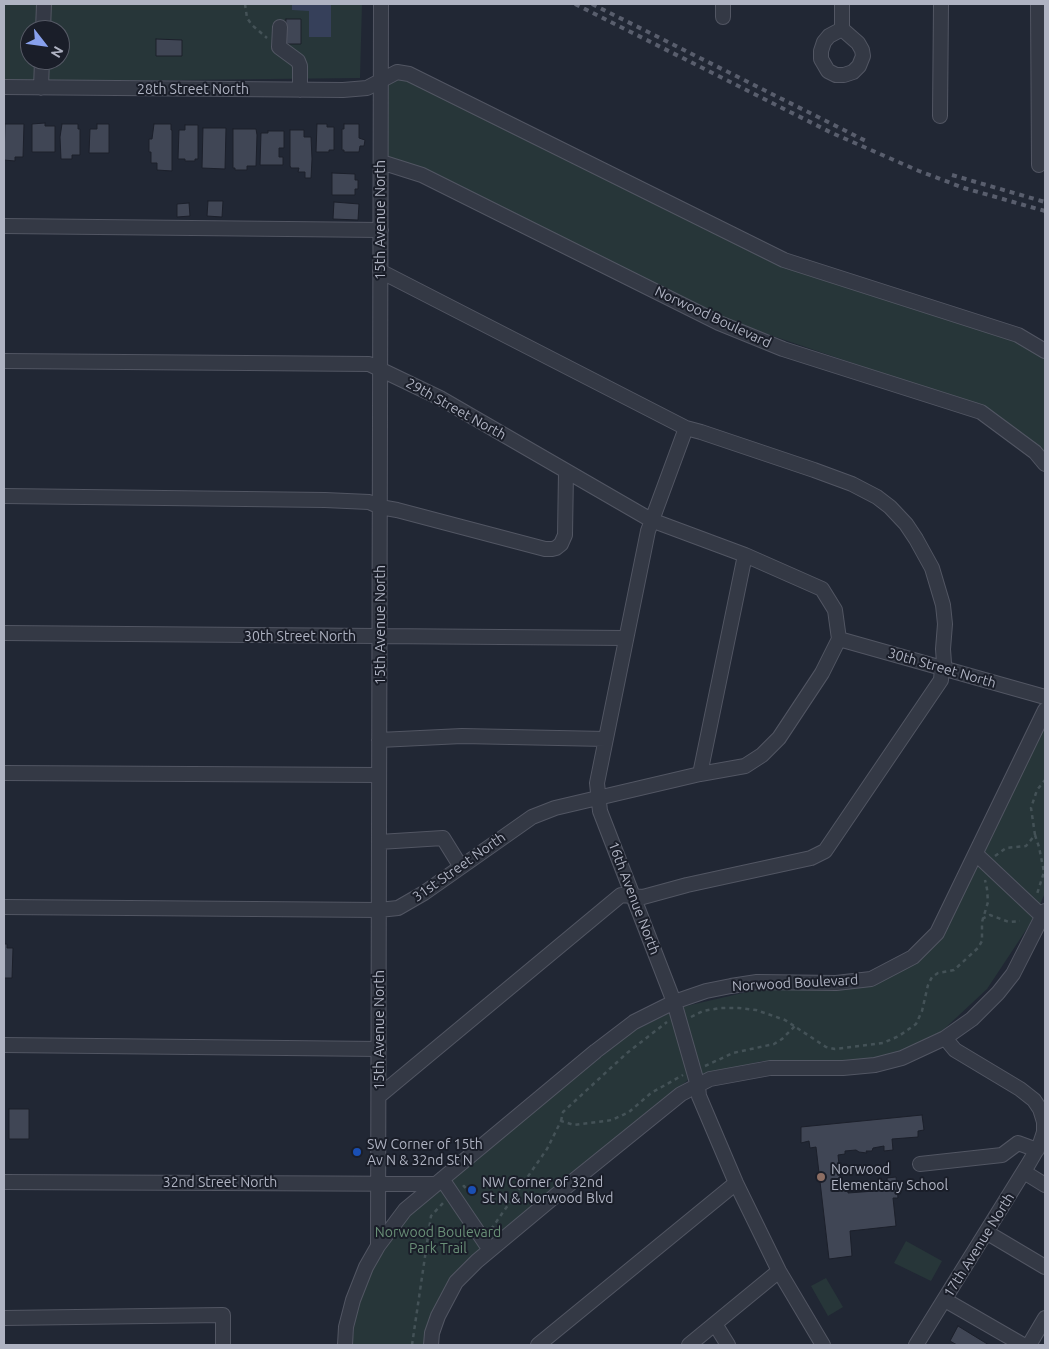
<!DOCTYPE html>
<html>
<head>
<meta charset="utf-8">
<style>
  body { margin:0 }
  #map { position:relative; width:1049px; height:1349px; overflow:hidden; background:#212734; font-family:Ubuntu,sans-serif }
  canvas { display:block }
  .frame { position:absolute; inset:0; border:5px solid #afb3c2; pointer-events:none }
  .north { position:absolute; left:20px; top:20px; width:50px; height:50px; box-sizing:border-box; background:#1a1e29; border:1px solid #565a66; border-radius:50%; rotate:120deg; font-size:14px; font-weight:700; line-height:20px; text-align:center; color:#afb3c2 }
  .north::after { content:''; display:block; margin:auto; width:18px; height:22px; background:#88a1ed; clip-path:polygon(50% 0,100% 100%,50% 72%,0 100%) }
</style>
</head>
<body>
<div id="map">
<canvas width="1049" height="1349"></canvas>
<div class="frame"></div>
<div class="north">N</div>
</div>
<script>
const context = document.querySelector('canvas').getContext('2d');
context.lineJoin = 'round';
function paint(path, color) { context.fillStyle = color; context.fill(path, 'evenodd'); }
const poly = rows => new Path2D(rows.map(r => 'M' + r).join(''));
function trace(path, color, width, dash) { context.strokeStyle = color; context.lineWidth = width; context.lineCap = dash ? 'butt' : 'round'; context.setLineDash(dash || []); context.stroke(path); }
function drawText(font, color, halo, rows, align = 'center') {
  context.font = font + ' Ubuntu,sans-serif'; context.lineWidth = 4; context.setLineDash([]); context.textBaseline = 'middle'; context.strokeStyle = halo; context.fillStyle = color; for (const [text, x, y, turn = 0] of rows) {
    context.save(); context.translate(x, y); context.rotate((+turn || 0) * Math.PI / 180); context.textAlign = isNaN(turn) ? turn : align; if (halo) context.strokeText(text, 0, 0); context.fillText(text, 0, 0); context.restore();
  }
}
paint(poly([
  [4,4,362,4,360,78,4,82],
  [30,30,60,30,60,60,30,60],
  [397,72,784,260,1045,351,1045,456,976,405,717,317,418,167,387,157,388,85],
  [1045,722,1045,893,1034,918,987,989,942,1031,900,1053,869,1059,820,1061,762,1061,688,1080,448,1282,427,1333,430,1345,352,1345,356,1311,368,1275,409,1214,633,1031,682,1007,764,988,845,989,920,958,944,935],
  [906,1241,942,1261,931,1281,894,1263],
  [826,1278,843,1307,828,1316,811,1286]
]), '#273639');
paint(poly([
  [292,4,331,4,331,37,309,37,309,11,292,10]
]), '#36405a');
const building = poly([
  [286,19,301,19,301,44,285,44,286,19],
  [156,39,182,40,182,56,156,56,156,39],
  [45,123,45,126,55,126,55,152,32,152,32,124,45,123],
  [5,124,24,124,23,157,15,157,15,161,4,160,5,124],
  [62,124,78,124,78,129,80,129,80,155,72,155,72,159,61,159,60,137,62,124],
  [97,124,109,124,109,153,89,153,90,129,97,129,97,124],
  [154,124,171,124,171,130,172,130,172,171,157,170,157,163,151,163,151,152,149,152,149,139,152,139,154,124],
  [317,124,327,124,327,127,334,127,334,150,329,150,329,152,316,152,317,124],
  [344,124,359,124,359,138,365,140,364,146,360,146,359,152,344,152,344,150,342,150,342,129,344,129,344,124],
  [185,125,198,125,198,159,195,159,195,161,185,161,185,159,178,159,179,130,185,130,185,125],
  [203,128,226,128,225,169,202,168,203,128],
  [233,129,256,129,257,135,256,166,247,166,247,170,235,170,235,168,233,168,233,129],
  [290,130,304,130,304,137,311,137,312,159,311,178,305,178,305,172,298,172,299,168,291,168,290,166,290,130],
  [268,131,284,131,284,148,279,148,279,157,283,157,283,165,260,165,261,133,268,133,268,131],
  [332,173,355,174,355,180,358,180,358,189,355,189,355,195,332,195,332,173],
  [208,201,223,201,222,217,207,216,208,201],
  [334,202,359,204,358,220,333,219,334,202],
  [189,203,190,216,177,217,177,204,189,203],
  [4,944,7,944,7,948,13,948,12,978,4,978,4,944],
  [9,1109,29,1109,29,1139,9,1139,9,1109],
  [922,1115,924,1130,918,1131,918,1137,892,1139,893,1150,884,1151,884,1146,873,1148,872,1151,866,1151,867,1153,859,1152,856,1150,845,1151,845,1154,838,1155,839,1165,847,1164,847,1172,840,1172,840,1183,847,1182,848,1193,888,1190,887,1178,896,1177,898,1198,893,1198,896,1226,850,1231,852,1256,829,1259,816,1147,810,1148,809,1141,801,1143,801,1127,922,1115],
  [958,1326,989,1345,957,1345,950,1341,958,1326]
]);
paint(building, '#404655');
trace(building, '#1c202b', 1);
const minor = poly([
  [1038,4,1039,165],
  [723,17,723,4],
  [280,27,279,47,298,61,300,66,300,90],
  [842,29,829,36,824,42,821,51,821,59,828,71,836,75,844,75,853,72,859,66,863,56,862,50,858,43,842,29,842,4],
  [43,30,44,4],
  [4,87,343,90,367,88,397,72,409,74,784,260,1018,335,1045,351],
  [41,88,42,60],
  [940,116,941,4],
  [381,162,422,175,719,323,783,349,981,412,1035,452,1045,464],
  [4,226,381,230],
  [4,361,369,364,440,398,651,520,745,555,822,589,835,610,839,639],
  [686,428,648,531,597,783,600,811,674,1002,698,1086,699,1096,736,1183,779,1271,823,1345],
  [4,496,325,500,369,502,380,507,397,510,545,549,552,549,556,548,561,544,565,535,566,472],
  [4,633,626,638],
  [839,639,1045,697],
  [379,740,462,736,606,739],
  [4,773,379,775],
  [700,774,745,555],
  [379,842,443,838,461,867],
  [976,854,1043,917,1045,916],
  [4,907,379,910,398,908,424,893,532,817,555,808,700,774,745,766,762,755,779,738,822,673,839,639],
  [4,1045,379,1049],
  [379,1096,621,895,643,897,687,885,811,858,825,851,941,680,942,667,944,663,943,649,945,624,943,605,932,568,916,539,906,524,890,507,877,497,852,484,814,470,701,432,686,428,380,271],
  [920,1164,1002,1155,1018,1143,1037,1150],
  [1024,1172,1045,1185],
  [442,1179,490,1250],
  [4,1182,436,1184],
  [986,1232,1045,1267],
  [378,1246,381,4],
  [945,1300,1023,1345],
  [4,1318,223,1315,223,1345],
  [715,1324,728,1345],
  [345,1345,346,1327,353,1300,366,1267,378,1246,405,1210,596,1051,634,1022,674,1002,706,991,731,986,757,982,836,983,871,979,913,957,937,933,1045,710],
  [431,1345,432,1333,438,1316,456,1282,477,1261,561,1191,681,1094,710,1079,770,1068,843,1068,875,1065,902,1058,945,1038,972,1019,998,993,1013,974,1045,911],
  [538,1345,736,1183],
  [689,1345,779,1271],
  [916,1345,1029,1163,1040,1144,1044,1132,1044,1122,1040,1109,1034,1100,1020,1089,955,1050,945,1038],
  [1029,1345,1045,1318]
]);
trace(minor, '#525663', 16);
trace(poly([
  [245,4,247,18,252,25,267,38],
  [1035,835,1039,847,1044,872,1037,894],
  [995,856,1006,848,1026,846,1035,835,1031,808,1037,790,1045,780],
  [982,919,990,915,1009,922,1020,921],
  [691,1017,703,1011,720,1008,739,1008,756,1010,785,1020,826,1047,835,1049,883,1043,899,1036,916,1024,922,1011,928,985,932,977,938,973,954,970,978,948,982,941,982,922,988,902,987,889,985,880],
  [705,1066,733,1053,774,1044,782,1039,795,1026],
  [561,1121,563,1112,627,1053,667,1022],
  [463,1187,464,1186,472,1197],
  [491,1227,492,1228,547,1149,561,1121,574,1125,612,1120,629,1112,651,1093,683,1075],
  [412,1345,431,1216,443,1203]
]), '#445257', 2.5, [4, 4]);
trace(minor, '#343945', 14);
trace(poly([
  [575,4,832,133,919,171,964,188,1045,211],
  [592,4,868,142],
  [952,175,1045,202]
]), '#595e6d', 4, [5, 5]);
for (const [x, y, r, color] of [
  [357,1152,5,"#1a4fb4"],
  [821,1177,5,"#8d6e63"],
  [472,1190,5,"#1a4fb4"]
]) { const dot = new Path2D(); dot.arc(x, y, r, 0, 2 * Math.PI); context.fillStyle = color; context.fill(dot); trace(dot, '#1a1e29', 2); }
drawText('14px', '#afb3c2', '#1a1e29', [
  ["28th Street North",193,89],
  ["15th Avenue North",380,220,-90],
  ["Norwood Boulevard",713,317,25],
  ["29th Street North",456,409,29],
  ["15th Avenue North",380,625,-90],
  ["30th Street North",300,636],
  ["30th Street North",942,668,16],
  ["31st Street North",459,867,-35],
  ["16th Avenue North",634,898,69],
  ["Norwood Boulevard",795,983,-3],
  ["15th Avenue North",379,1030,-90],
  ["32nd Street North",220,1182],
  ["17th Avenue North",979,1245,-58]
]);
drawText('14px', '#afb3c2', '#1a1e29', [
  ["SW Corner of 15th",367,1144],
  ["Av N & 32nd St N",367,1160],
  ["Norwood",831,1169],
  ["Elementary School",831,1185],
  ["NW Corner of 32nd",482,1182],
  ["St N & Norwood Blvd",482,1198]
], 'left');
drawText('14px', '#698f77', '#1a1e29', [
  ["Norwood Boulevard",438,1232],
  ["Park Trail",438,1248]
]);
</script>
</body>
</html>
